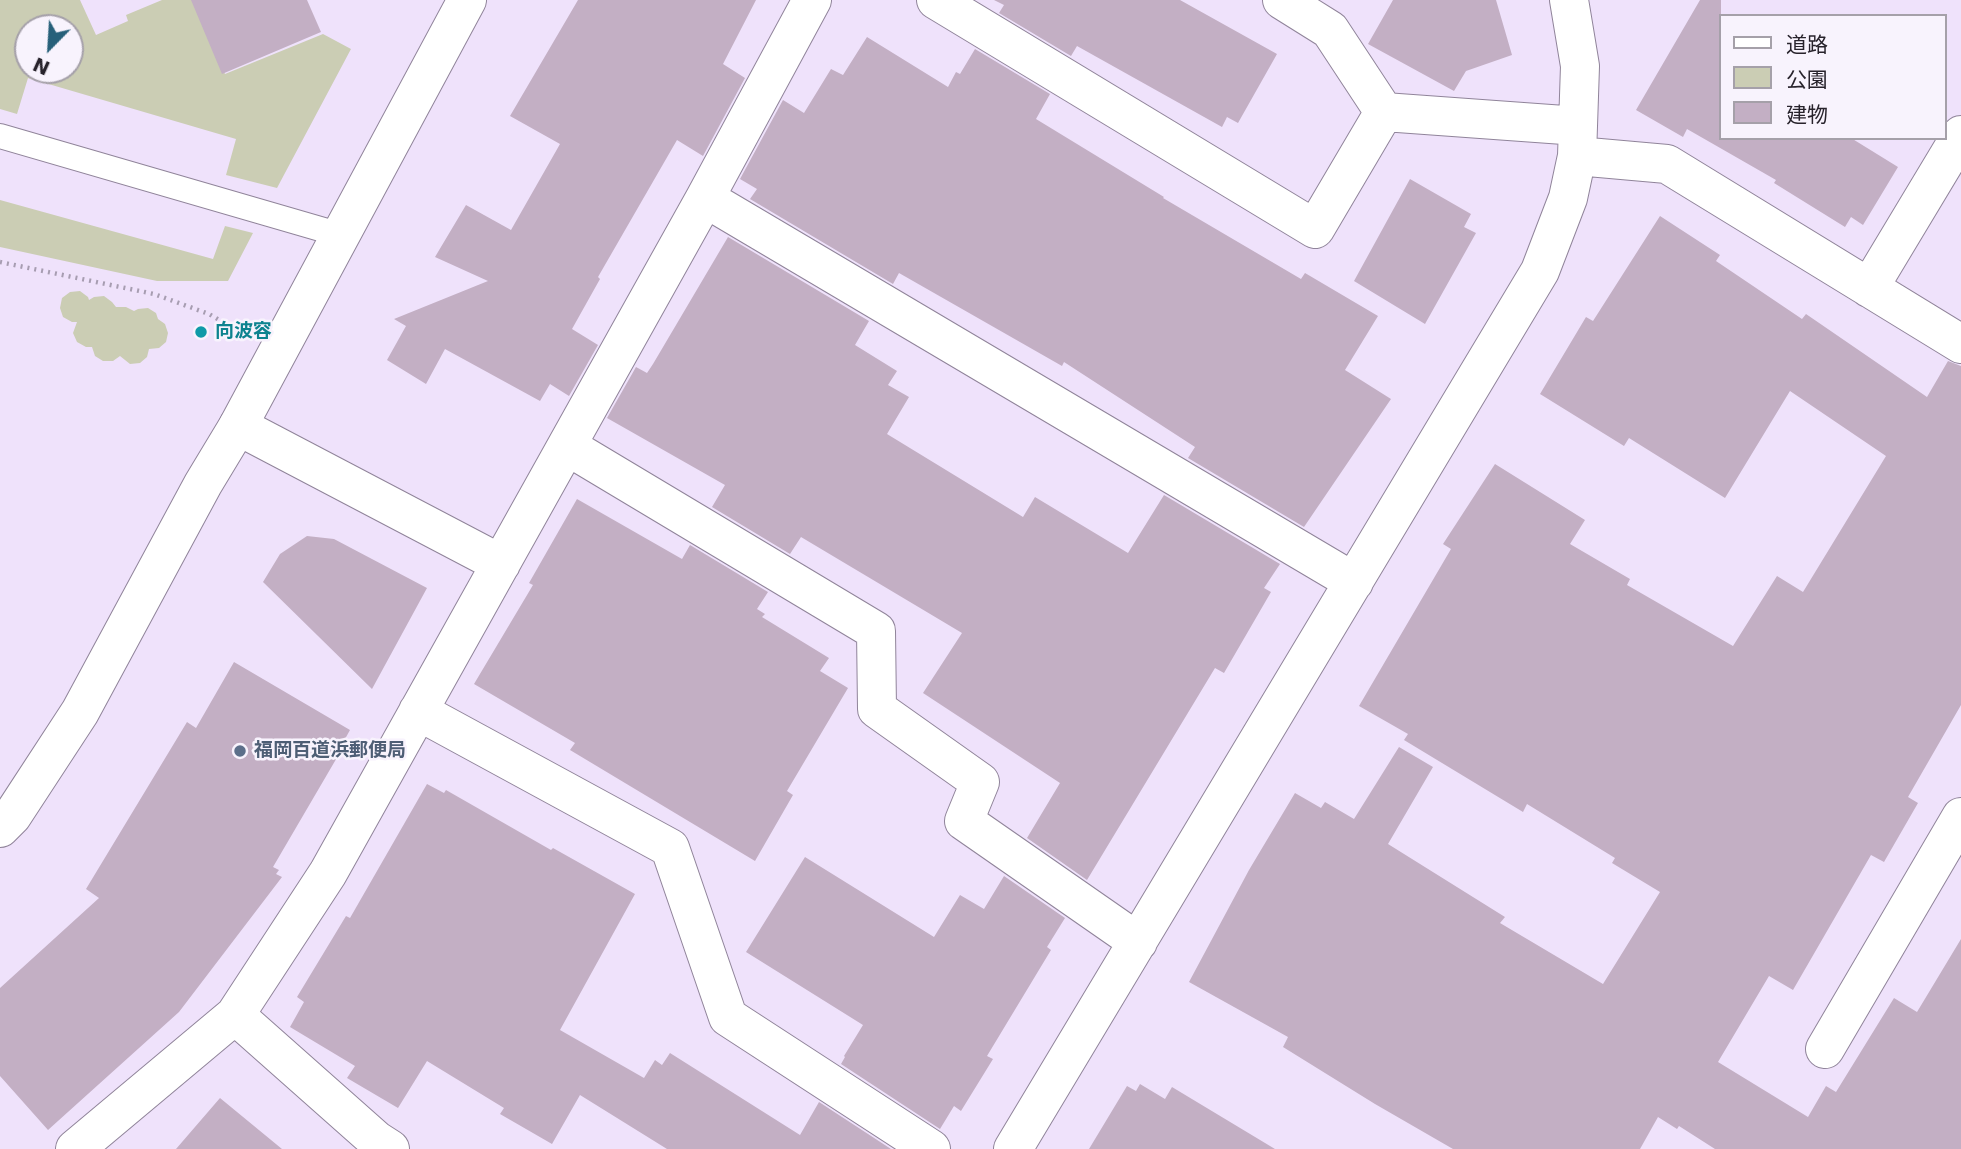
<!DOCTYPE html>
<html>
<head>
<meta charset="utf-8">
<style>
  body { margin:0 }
  #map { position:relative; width:1961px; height:1149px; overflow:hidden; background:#efe2fb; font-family:"DejaVu Sans","Noto Sans JP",sans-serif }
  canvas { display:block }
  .legend { position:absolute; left:1719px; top:14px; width:228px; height:126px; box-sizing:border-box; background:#f8f3fd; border:2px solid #a5a0a9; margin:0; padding:9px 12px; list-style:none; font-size:21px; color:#28232c }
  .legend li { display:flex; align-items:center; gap:14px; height:35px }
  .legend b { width:35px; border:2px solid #a5a0a9 }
  .north { position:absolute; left:14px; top:14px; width:70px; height:70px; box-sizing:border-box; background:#f8f3fd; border:2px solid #a5a0a9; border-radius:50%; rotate:204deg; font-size:19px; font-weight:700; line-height:28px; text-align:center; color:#28232c }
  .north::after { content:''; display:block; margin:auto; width:24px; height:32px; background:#27607a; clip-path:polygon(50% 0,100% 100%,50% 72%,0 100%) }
</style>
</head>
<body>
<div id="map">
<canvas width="1961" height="1149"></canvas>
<ul class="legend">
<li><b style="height:9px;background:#fff"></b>道路</li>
<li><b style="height:19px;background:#cbcdb4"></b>公園</li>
<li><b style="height:19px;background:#c3afc4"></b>建物</li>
</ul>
<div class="north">N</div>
</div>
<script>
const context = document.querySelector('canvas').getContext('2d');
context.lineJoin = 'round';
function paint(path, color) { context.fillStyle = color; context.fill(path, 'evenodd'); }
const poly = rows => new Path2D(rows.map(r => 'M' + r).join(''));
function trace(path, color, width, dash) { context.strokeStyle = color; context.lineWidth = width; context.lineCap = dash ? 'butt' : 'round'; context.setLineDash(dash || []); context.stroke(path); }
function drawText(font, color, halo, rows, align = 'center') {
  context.font = font + ' "DejaVu Sans","Noto Sans JP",sans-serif'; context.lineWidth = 5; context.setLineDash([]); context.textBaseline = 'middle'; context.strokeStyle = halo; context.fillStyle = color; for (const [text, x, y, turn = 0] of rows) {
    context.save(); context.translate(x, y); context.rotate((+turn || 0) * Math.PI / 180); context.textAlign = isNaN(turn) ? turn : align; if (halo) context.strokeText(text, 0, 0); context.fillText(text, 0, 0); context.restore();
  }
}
paint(poly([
  [0,0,80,0,96,35,128,21,126,15,162,0,194,0,225,74,323,34,351,49,277,188,226,175,236,139,28,78,17,114,0,109],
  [28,28,70,28,70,70,28,70],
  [0,200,213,259,225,226,253,233,228,281,157,281,0,247],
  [80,291,88,297,89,300,94,297,104,296,112,302,116,307,126,307,134,311,138,309,148,308,156,313,158,319,165,324,168,333,166,342,159,348,149,349,147,357,140,363,130,364,120,356,113,361,103,361,95,356,92,347,86,347,77,342,73,333,77,322,72,322,63,317,60,308,62,298,70,292]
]), '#cbcdb4');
paint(poly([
  [191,0,307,0,321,32,222,74],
  [578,0,756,0,723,64,745,78,703,156,677,140,598,277,600,279,572,329,598,345,569,396,550,384,540,401,445,349,426,384,387,360,406,326,394,319,488,281,435,257,466,205,511,230,560,144,510,116],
  [994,0,1180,0,1277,54,1238,123,1227,117,1222,127,1077,46,1071,56,999,13,1004,5],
  [1393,0,1496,0,1512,55,1466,71,1454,91,1368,44],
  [1700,0,1721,0,1721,138,1851,138,1898,167,1863,225,1851,217,1845,227,1774,183,1776,180,1687,129,1683,137,1636,110],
  [867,37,948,87,956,72,960,74,975,49,1050,94,1036,119,1164,197,1163,198,1301,279,1305,273,1378,316,1345,370,1391,399,1304,527,1188,458,1195,447,1064,362,1062,366,899,273,893,284,750,199,757,189,740,179,783,100,804,113,831,69,843,75],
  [1410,179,1471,214,1464,227,1476,233,1425,324,1354,281],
  [1660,216,1720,255,1716,261,1802,319,1806,314,1927,397,1948,361,1961,366,1961,705,1908,797,1918,803,1884,862,1871,855,1793,990,1769,976,1718,1062,1808,1117,1826,1086,1836,1092,1894,998,1917,1012,1961,939,1961,1149,1715,1149,1679,1126,1677,1129,1658,1117,1640,1149,1453,1149,1375,1104,1283,1047,1288,1037,1189,982,1249,870,1295,793,1321,808,1325,802,1354,819,1399,747,1433,767,1388,844,1505,917,1500,923,1603,984,1660,892,1612,863,1615,858,1527,804,1523,812,1404,740,1408,734,1359,706,1451,549,1443,544,1495,464,1585,520,1570,544,1630,579,1627,585,1733,646,1777,576,1803,592,1886,456,1790,391,1725,498,1629,438,1624,446,1540,394,1586,317,1593,321],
  [728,237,869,321,855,345,897,371,888,385,909,397,887,434,1023,517,1035,497,1128,553,1164,495,1280,564,1264,588,1271,592,1224,673,1215,668,1087,880,1027,838,1060,783,923,693,962,633,801,537,790,554,712,507,725,485,607,418,636,367,647,373,653,364],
  [577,499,682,559,690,545,768,592,757,609,765,614,762,617,829,658,820,671,848,688,787,791,793,795,755,861,570,750,575,743,474,684,533,585,529,583],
  [307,536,334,539,427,588,372,689,263,582,280,554],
  [234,662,350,730,340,748,342,749,273,867,279,870,276,874,282,877,179,1012,48,1130,0,1076,0,988,99,898,86,889,187,722,196,728],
  [427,784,444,793,446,790,551,850,553,848,635,894,560,1030,644,1078,655,1060,662,1065,670,1053,800,1135,819,1102,891,1149,667,1149,580,1095,552,1144,500,1114,504,1108,427,1061,398,1108,347,1078,355,1066,290,1027,304,1002,297,997,346,916,350,918],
  [805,857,934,937,960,895,984,909,1004,876,1065,918,1047,947,1051,950,987,1056,993,1059,961,1111,954,1106,940,1129,841,1064,845,1057,844,1056,863,1025,746,952],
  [1140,1084,1165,1099,1172,1087,1275,1149,1089,1149,1127,1086,1136,1091],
  [220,1098,282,1149,176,1149]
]), '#c3afc4');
const service = poly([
  [0,136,341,235]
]);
const minor = poly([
  [936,0,1315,229,1384,112,1578,126],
  [1282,0,1330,30,1384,112],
  [1577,156,1667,164,1961,344],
  [705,198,1354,582],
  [1869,288,1961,135],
  [238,426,501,564],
  [567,446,876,631,877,709,980,782,964,821,1138,942],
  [418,711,670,848,728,1017,931,1149],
  [235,1015,376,1140,390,1149],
  [1825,1049,1961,817],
  [75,1149,235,1015,328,873,705,198,812,0],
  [1013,1149,1540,271,1568,198,1577,156,1580,66,1569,0]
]);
const tertiary = poly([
  [0,828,12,816,80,712,203,484,238,426,467,0]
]);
trace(service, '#90849a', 26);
trace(minor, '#90849a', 40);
trace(tertiary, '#90849a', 40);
trace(poly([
  [0,262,154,294,209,314,228,325]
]), '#a79db1', 4.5, [2, 5]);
trace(service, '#fff', 24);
trace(minor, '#fff', 38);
trace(tertiary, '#fff', 38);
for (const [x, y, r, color] of [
  [201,332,7,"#0f9aa8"],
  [240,751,7,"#5c6f8a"]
]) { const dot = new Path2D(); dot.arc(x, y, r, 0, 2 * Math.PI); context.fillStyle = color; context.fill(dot); trace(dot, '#f8f3fd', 2.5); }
drawText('bold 19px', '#0d838f', '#f8f3fd', [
  ["向波容",215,332]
], 'left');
drawText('bold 19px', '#4e5e75', '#f8f3fd', [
  ["福岡百道浜郵便局",254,751]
], 'left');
</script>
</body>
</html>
